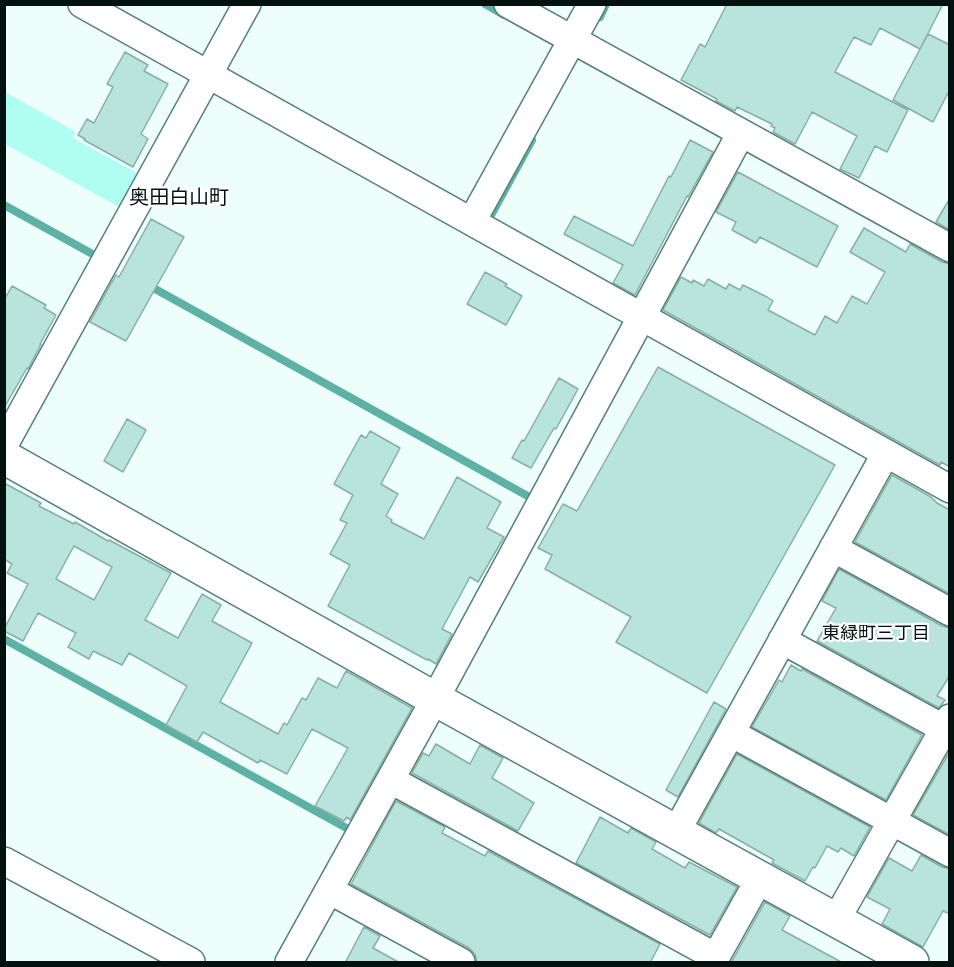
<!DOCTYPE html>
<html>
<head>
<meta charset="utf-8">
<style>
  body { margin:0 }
  #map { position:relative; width:954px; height:967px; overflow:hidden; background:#edfefb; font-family:"PT Sans Narrow",sans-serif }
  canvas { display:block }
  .frame { position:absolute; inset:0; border:6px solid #03110f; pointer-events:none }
</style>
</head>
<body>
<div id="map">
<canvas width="954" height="967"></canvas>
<div class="frame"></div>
</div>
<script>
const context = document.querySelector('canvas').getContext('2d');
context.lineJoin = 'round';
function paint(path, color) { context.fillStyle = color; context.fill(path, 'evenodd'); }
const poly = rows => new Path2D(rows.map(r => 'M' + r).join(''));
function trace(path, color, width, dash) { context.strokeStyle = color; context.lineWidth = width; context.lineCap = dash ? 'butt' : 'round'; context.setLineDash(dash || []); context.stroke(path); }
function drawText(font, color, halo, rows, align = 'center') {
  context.font = font + ' "PT Sans Narrow","Noto Sans JP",sans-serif'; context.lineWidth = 4.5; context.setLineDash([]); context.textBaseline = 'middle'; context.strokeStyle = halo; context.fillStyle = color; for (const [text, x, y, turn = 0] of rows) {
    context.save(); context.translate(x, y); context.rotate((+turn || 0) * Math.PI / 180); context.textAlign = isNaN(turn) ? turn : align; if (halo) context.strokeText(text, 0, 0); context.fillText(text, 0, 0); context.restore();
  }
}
paint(poly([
  [5,92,76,132,73,138,137,173,119,207,5,144]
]), '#b0fef1');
trace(poly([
  [485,4,504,15],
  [600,17,606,4],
  [4,205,96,256],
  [490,217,532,140],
  [148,285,533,499],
  [4,639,350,830,347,835]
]), '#5db1a5', 8);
const building = poly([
  [727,4,943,4,920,49,880,28,871,45,854,37,835,72,908,110,887,152,875,146,859,178,840,169,857,136,812,112,795,144,773,132,775,128,771,126,772,124,737,107,735,111,716,101,717,99,681,80,700,44,705,47,727,4],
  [928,34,950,45,950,89,933,122,893,100,928,34],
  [125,52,148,65,144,71,168,84,141,134,148,139,133,167,84,140,85,139,78,135,87,119,94,123,113,87,107,84,125,52],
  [690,140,713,152,688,197,687,196,635,295,613,283,623,265,564,234,574,216,633,246,669,176,671,177,690,140],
  [738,172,838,226,817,267,760,237,756,243,732,230,736,222,716,212,738,172],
  [950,198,950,230,936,222,950,198],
  [151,219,184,237,126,341,90,322,116,275,119,277,151,219],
  [864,228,906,252,910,244,942,262,950,264,950,467,941,462,940,465,663,310,681,277,692,283,693,280,704,286,708,279,726,289,729,284,740,290,743,285,767,297,773,301,768,310,815,335,825,316,837,323,852,296,867,304,885,272,850,252,864,228],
  [485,272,507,284,505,286,522,296,506,325,467,304,485,272],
  [12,286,46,305,44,308,56,315,40,344,41,344,28,369,27,368,4,408,4,300,12,286],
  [658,367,835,465,707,693,616,642,631,617,545,569,552,555,538,548,563,504,577,511,658,367],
  [559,378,578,389,556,429,554,428,531,468,512,458,522,440,524,441,559,378],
  [127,419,146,430,123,472,104,461,127,419],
  [370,431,400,448,381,484,398,494,386,516,392,520,391,522,424,539,457,477,501,502,487,528,504,537,478,582,470,577,442,629,452,634,436,664,428,659,427,660,328,606,350,565,330,554,347,523,340,520,353,495,334,484,361,435,366,438,370,431],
  [892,475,931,497,937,503,950,510,950,594,855,542,892,475],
  [4,483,41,503,39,506,74,524,75,522,108,541,109,540,171,573,145,620,178,638,202,594,221,605,212,621,252,643,220,702,278,734,284,723,287,725,302,698,306,700,318,678,337,688,346,671,412,708,350,820,347,817,344,821,315,806,348,748,312,729,287,774,260,760,258,763,203,732,197,742,166,725,187,686,129,653,122,665,93,651,89,659,68,647,76,633,38,613,23,641,4,631,4,629,28,584,7,573,12,564,4,559,4,483],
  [74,546,112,567,94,600,56,579,74,546],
  [839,569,942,626,950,628,950,675,937,696,945,700,939,708,817,641,836,608,822,601,839,569],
  [791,665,801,671,802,669,922,735,886,800,752,727,779,680,782,682,791,665],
  [714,702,726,709,678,797,666,790,714,702],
  [436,744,470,764,480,745,503,758,492,778,534,803,518,831,412,773,423,753,429,756,436,744],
  [950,751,950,835,913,815,950,751],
  [737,754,870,827,854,856,841,848,838,852,827,846,815,868,813,867,805,881,772,863,774,860,719,829,716,833,699,823,737,754],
  [396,801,445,827,442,833,485,856,488,851,660,944,650,963,477,963,475,954,469,948,351,884,396,801],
  [600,817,628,833,631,828,656,842,652,849,685,868,689,862,737,887,710,935,576,863,600,817],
  [921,855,942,867,950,869,950,914,943,911,923,947,882,924,890,909,867,897,889,858,912,871,921,855],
  [765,902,790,916,782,930,843,963,731,963,765,902],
  [364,927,380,936,373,948,400,963,345,963,364,927]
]);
paint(building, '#b9e4dc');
trace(building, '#85afa8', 1.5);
const street = poly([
  [82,4,950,489],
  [508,4,950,248],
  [472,221,592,4],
  [4,445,247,4],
  [833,548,950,612],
  [782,640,950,732],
  [731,733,950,853],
  [391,780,716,957],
  [676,832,886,453],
  [4,861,191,962],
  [329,890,461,962],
  [836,920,950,718],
  [289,962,435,699,741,133],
  [713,962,760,878]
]);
const secondary = poly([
  [4,457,435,699,912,962]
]);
trace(street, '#577f79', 30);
trace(secondary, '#577f79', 36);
trace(street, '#fff', 27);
trace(secondary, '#fff', 33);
drawText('18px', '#03110f', '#fff', [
  ["東緑町三丁目",876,634]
]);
drawText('20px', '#03110f', '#fff', [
  ["奥田白山町",179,198]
]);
</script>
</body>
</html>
